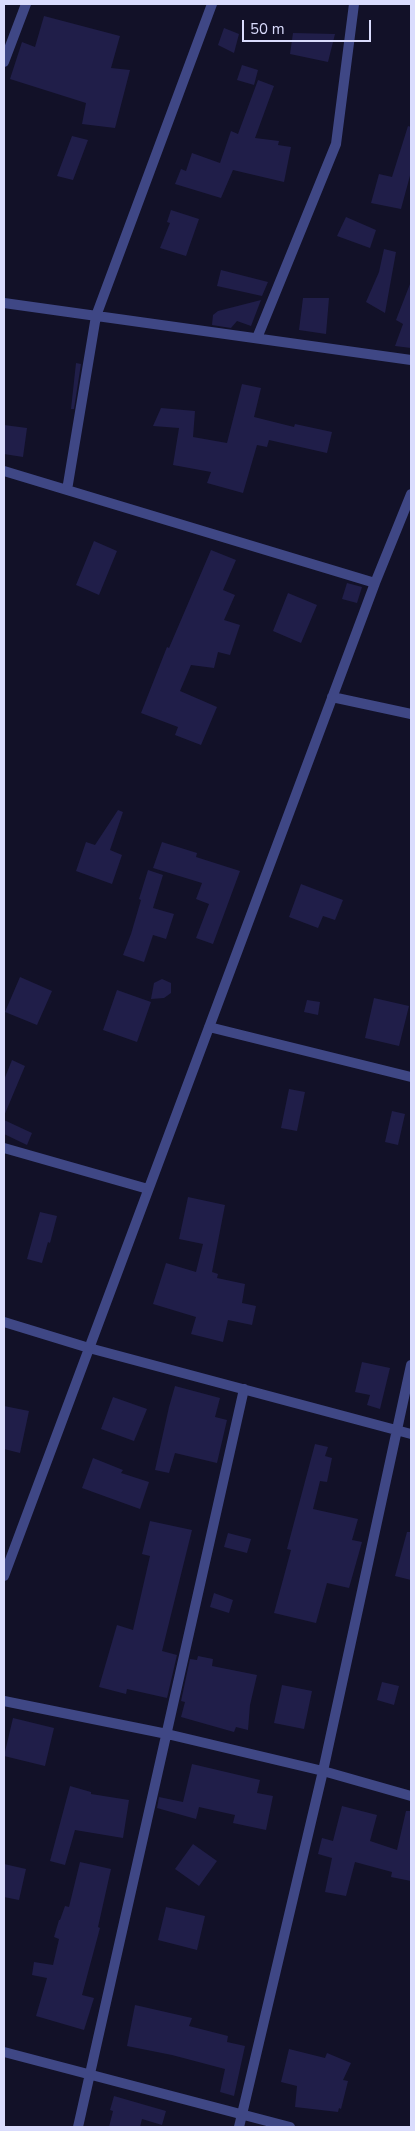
<!DOCTYPE html>
<html>
<head>
<meta charset="utf-8">
<style>
  body { margin:0 }
  #map { position:relative; width:415px; height:2131px; overflow:hidden; background:#121128; font-family:"Nunito Sans",sans-serif }
  canvas { display:block }
  .frame { position:absolute; inset:0; border:5px solid #dadcfd; pointer-events:none }
  .scale { position:absolute; left:242px; top:20px; width:129px; height:22px; box-sizing:border-box; border:2px solid #dadcfd; border-top:0; padding-left:6px; font-size:15px; line-height:18px; white-space:nowrap; color:#dadcfd; -webkit-text-stroke:4px #121128; paint-order:stroke }
</style>
</head>
<body>
<div id="map">
<canvas width="415" height="2131"></canvas>
<div class="frame"></div>
<div class="scale">50 m</div>
</div>
<script>
const context = document.querySelector('canvas').getContext('2d');
context.lineJoin = 'round';
function paint(path, color) { context.fillStyle = color; context.fill(path, 'evenodd'); }
const poly = rows => new Path2D(rows.map(r => 'M' + r).join(''));
function trace(path, color, width, dash) { context.strokeStyle = color; context.lineWidth = width; context.lineCap = dash ? 'butt' : 'round'; context.setLineDash(dash || []); context.stroke(path); }
paint(poly([
  [44,16,120,36,111,68,130,70,115,128,82,124,86,103,10,79,22,42,35,47],
  [224,28,239,34,234,53,218,45],
  [293,33,335,34,328,62,290,54],
  [242,65,258,70,254,85,237,80],
  [258,80,274,86,255,138,279,141,278,145,291,147,284,182,233,170,221,198,175,184,181,169,186,171,192,153,220,163,231,131,238,134],
  [408,126,411,127,411,172,401,209,371,203,379,174,392,177],
  [72,136,88,140,73,180,57,176],
  [171,210,199,219,186,256,160,248,170,223,167,222],
  [346,217,376,230,370,248,337,236],
  [384,249,396,252,385,313,366,302,379,272],
  [221,270,268,282,262,296,217,286],
  [410,284,411,284,411,348,395,346,403,324,396,320],
  [303,298,329,298,326,334,299,330],
  [261,300,251,326,237,321,231,328,212,325,213,315,218,311],
  [76,363,81,364,74,409,71,409],
  [242,384,261,388,254,417,294,427,295,424,332,432,327,453,269,440,267,447,257,445,243,493,207,483,211,472,173,465,179,428,153,426,161,408,195,411,193,437,227,443],
  [4,425,27,428,23,457,4,454],
  [94,541,117,551,99,595,76,585],
  [211,550,236,560,223,590,235,595,224,620,240,625,230,655,218,652,214,668,191,665,180,691,217,707,201,745,175,735,178,727,141,713,167,647,169,648],
  [347,583,362,587,357,603,342,599],
  [288,593,317,605,301,643,273,631],
  [118,810,123,812,110,850,122,855,112,884,76,871,86,842,95,845],
  [162,842,197,853,196,857,240,871,213,944,196,938,209,904,196,899,202,883,153,868],
  [148,870,163,875,153,908,174,914,166,939,153,935,144,962,123,955,131,934,141,900,139,899],
  [301,884,343,900,335,920,323,916,318,928,289,917],
  [20,977,52,991,37,1025,5,1012],
  [162,979,171,983,171,993,164,998,151,999,154,983],
  [117,990,151,1002,137,1042,103,1030],
  [374,998,409,1006,399,1046,365,1038],
  [307,1000,320,1002,318,1015,304,1012],
  [12,1060,25,1066,4,1116,4,1080],
  [289,1089,305,1092,297,1131,281,1128],
  [392,1111,405,1114,398,1145,385,1142],
  [4,1120,32,1133,27,1145,4,1134],
  [188,1197,225,1205,212,1272,218,1274,217,1278,245,1284,242,1303,256,1306,252,1325,228,1320,223,1342,191,1334,196,1317,153,1304,166,1263,196,1272,203,1244,179,1239],
  [40,1212,57,1216,50,1243,48,1242,42,1263,27,1259],
  [362,1362,390,1368,380,1409,367,1405,370,1395,355,1392],
  [175,1386,220,1398,215,1417,227,1420,217,1463,175,1453,169,1473,155,1470,169,1407],
  [113,1397,147,1409,134,1441,101,1429],
  [4,1406,29,1411,20,1453,4,1449],
  [315,1444,328,1447,325,1456,332,1458,327,1482,320,1481,313,1509,358,1519,352,1540,362,1542,349,1588,327,1583,316,1623,274,1613,291,1550,287,1549],
  [93,1458,123,1470,121,1473,149,1482,140,1509,82,1488],
  [150,1521,192,1530,162,1651,177,1655,167,1698,127,1689,126,1694,99,1687,117,1625,133,1630,150,1556,142,1554],
  [407,1532,411,1532,411,1580,395,1576],
  [228,1533,251,1539,247,1553,224,1547],
  [214,1593,233,1600,229,1613,210,1607],
  [198,1656,213,1659,212,1666,257,1675,250,1705,248,1730,236,1727,234,1732,181,1717,185,1702,181,1701,190,1659,197,1660],
  [382,1682,399,1686,394,1705,377,1700],
  [282,1685,312,1691,304,1729,274,1723],
  [13,1718,54,1728,45,1766,4,1756],
  [192,1764,260,1780,257,1793,273,1796,266,1830,233,1823,235,1815,199,1807,196,1819,157,1808,159,1797,183,1802],
  [70,1786,91,1792,91,1794,129,1800,123,1838,75,1830,65,1865,50,1861],
  [342,1806,377,1815,370,1841,397,1850,406,1811,411,1811,411,1881,391,1877,392,1872,355,1862,346,1896,325,1892,332,1858,318,1854,322,1838,333,1841],
  [193,1844,217,1861,199,1886,175,1869],
  [80,1862,111,1869,98,1927,100,1928,82,1995,94,1998,84,2030,36,2016,47,1978,32,1975,34,1962,53,1965,59,1939,54,1937,59,1920,60,1920,65,1906,69,1907],
  [4,1864,26,1869,19,1900,4,1897],
  [166,1907,205,1916,197,1950,158,1940],
  [135,2005,192,2018,189,2026,228,2036,227,2042,245,2046,234,2096,220,2092,225,2069,172,2055,127,2046],
  [289,2049,325,2058,327,2053,351,2063,343,2080,348,2081,341,2109,339,2108,338,2112,295,2107,297,2086,281,2082],
  [114,2096,166,2111,162,2125,142,2119,140,2127,109,2127,113,2111,110,2110]
]), '#201e49');
trace(poly([
  [4,62,26,4],
  [4,303,411,360],
  [257,338,336,144,354,4],
  [4,471,375,583,411,494],
  [67,490,96,316,212,4],
  [332,697,411,714],
  [209,1027,411,1077],
  [4,1148,148,1189],
  [4,1322,89,1348,411,1434],
  [4,1576,375,583],
  [4,1701,167,1734,323,1771,411,1796],
  [4,2052,290,2127],
  [78,2127,244,1389],
  [239,2127,323,1771,411,1365]
]), '#3f4785', 10);
</script>
</body>
</html>
